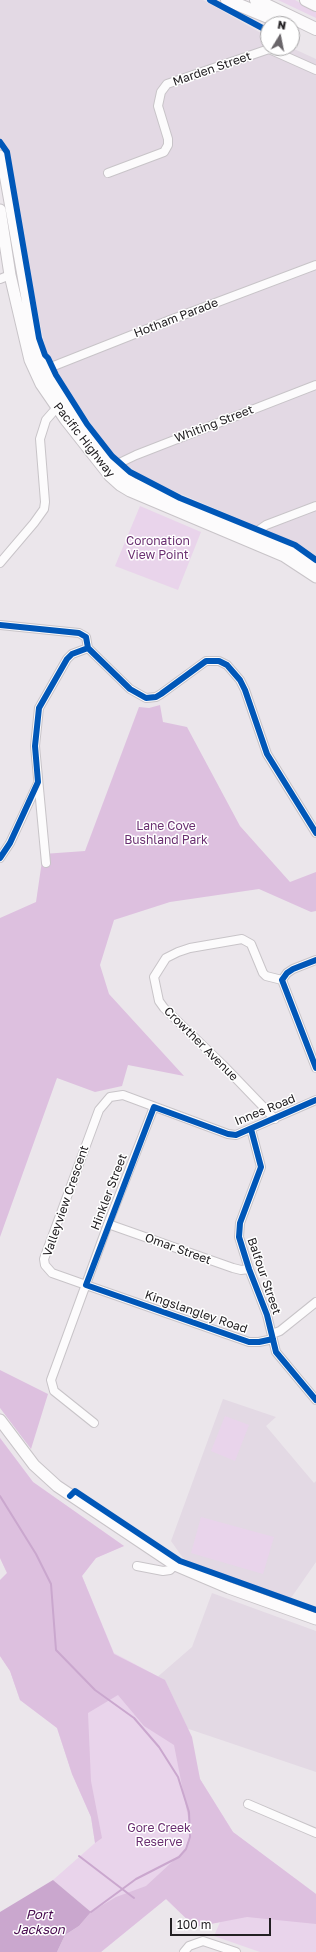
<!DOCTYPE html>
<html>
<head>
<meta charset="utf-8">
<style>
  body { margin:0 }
  #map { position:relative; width:316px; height:1952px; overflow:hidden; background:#ebe6eb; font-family:"Golos Text",sans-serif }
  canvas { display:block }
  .north { position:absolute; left:260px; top:16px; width:40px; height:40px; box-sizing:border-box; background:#fff; border:1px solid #a7a6a7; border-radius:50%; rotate:10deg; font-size:11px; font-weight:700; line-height:16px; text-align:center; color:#232023 }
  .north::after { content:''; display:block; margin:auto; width:14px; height:18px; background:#696569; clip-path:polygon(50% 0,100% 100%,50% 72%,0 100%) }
  .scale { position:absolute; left:170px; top:1918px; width:101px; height:18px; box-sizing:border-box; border:2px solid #232023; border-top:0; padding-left:5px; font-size:12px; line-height:14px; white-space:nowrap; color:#232023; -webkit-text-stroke:3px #fff; paint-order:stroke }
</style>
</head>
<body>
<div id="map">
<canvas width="316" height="1952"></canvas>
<div class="north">N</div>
<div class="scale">100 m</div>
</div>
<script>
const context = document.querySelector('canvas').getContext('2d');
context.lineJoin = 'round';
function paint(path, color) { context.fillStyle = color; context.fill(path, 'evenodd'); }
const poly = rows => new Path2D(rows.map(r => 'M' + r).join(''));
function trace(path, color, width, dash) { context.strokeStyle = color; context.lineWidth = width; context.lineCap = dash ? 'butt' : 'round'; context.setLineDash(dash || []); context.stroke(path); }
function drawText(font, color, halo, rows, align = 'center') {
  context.font = font + ' "Golos Text",sans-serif'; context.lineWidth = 3; context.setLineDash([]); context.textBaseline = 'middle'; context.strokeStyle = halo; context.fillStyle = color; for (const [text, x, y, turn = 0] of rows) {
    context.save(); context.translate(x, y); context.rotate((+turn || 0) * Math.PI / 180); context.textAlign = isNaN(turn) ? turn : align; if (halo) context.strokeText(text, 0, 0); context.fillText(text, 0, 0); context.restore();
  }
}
paint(poly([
  [0,0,203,0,268,37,268,48,292,48,316,59,316,557,296,543,146,479,113,455,59,378,46,352,28,264,8,150,0,140],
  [223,1399,276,1417,266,1426,314,1483,316,1481,316,1562,291,1598,197,1566,183,1558,171,1541],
  [212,1593,316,1631,316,1772,171,1723,147,1686,192,1647]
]), '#e3d9e4');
paint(poly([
  [278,0,295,0,316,12,316,18],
  [140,506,201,532,178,590,115,566],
  [225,1416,249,1425,235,1461,211,1451],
  [0,1438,33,1482,124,1546,96,1558,82,1576,114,1653,165,1680,189,1731,200,1779,233,1832,316,1894,316,1952,260,1952,214,1936,220,1922,195,1927,166,1899,101,1952,57,1952,91,1912,53,1880,95,1843,91,1817,72,1774,57,1728,20,1700,10,1671,0,1656,0,1580,7,1573,0,1558],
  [201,1517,274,1537,263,1574,191,1553]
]), '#e9d4eb');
paint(poly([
  [160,705,163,722,187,727,240,826,290,882,316,872,316,911,311,912,259,889,170,902,114,920,100,965,109,994,184,1076,128,1065,122,1086,95,1092,57,1078,0,1237,0,918,36,902,43,854,85,851,139,707,149,708],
  [0,1370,48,1394,31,1449,0,1408],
  [0,1438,33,1482,124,1546,96,1558,82,1576,114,1654,165,1680,192,1737,200,1779,233,1832,316,1894,316,1924,247,1917,195,1927,166,1899,101,1952,57,1952,65,1935,79,1926,91,1912,116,1897,146,1886,185,1850,191,1832,174,1745,144,1726,118,1695,88,1713,91,1781,102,1838,95,1843,91,1817,72,1774,57,1728,20,1700,10,1671,0,1656,0,1580,7,1573,0,1558]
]), '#ddc0df');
paint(poly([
  [53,1880,91,1912,79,1926,65,1935,57,1952,0,1952,0,1912]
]), '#caa7ce');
trace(poly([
  [0,1496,36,1554,51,1584,56,1650,95,1690,134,1718,159,1747,178,1777,189,1812,190,1837,186,1849,179,1857,136,1879,91,1912],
  [79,1856,134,1898]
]), '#caa7ce', 2);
const minor = poly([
  [108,173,164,152,168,145,168,139,158,106,161,92,167,84,269,49,316,70],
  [0,279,10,275],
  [41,371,170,320,316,265],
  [113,466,136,455,316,385],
  [253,534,266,525,316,506],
  [0,563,34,523,44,509,45,502,40,439,46,420,60,404],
  [0,625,79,633,86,637,88,648],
  [88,648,130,689,146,698,156,697,161,694,206,661,219,661,227,665,240,680,245,690,267,754,316,833],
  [0,858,10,843,38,783],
  [46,863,35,746,39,708,67,659,72,654,88,648],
  [316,960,293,969,287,973,282,980,316,1068],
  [275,1119,223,1065,164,1008,159,1001,154,977,166,958,178,952,190,948,242,939,251,944,263,973,266,976,282,980],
  [251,1129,261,1167,240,1223,239,1237,249,1269,267,1315,276,1352,316,1400],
  [108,1224,233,1268,241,1270,249,1269],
  [272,1334,280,1331,316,1302],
  [273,1339,259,1342,249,1342,86,1285,52,1273,45,1265,44,1259,99,1110,110,1097,123,1095,228,1134,236,1135,316,1100],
  [94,1423,54,1391,51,1380,108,1224,154,1107],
  [137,1566,163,1571,170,1570,175,1565],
  [248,1804,316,1833],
  [184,1952,189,1946,203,1941,236,1952]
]);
const major = poly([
  [0,156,5,174,36,349,50,379,84,429,118,472,132,483,290,549,316,565],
  [0,210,10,275,30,360,41,384,65,419,110,476,120,485,130,491,284,556,316,577],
  [0,1420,34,1465,57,1486,175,1565,229,1588,316,1619]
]);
const highway = poly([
  [227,0,285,24],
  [256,0,316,29],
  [306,0,316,5]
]);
trace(minor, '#c8c4c8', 10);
trace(major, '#c8c4c8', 13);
trace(highway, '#c8c4c8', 14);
trace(minor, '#fcfbfc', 8);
trace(major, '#fcfbfc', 11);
trace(highway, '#fcfbfc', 12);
trace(poly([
  [210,0,268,31],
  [0,142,7,152,39,338,45,355,48,358,56,375,87,424,112,456,130,472,180,498,295,545,316,560],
  [0,625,79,633,86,637,88,648],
  [88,648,130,689,146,698,156,697,161,694,206,661,219,661,227,665,240,680,245,690,267,754,316,833],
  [0,858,10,843,38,782,35,746,39,708,67,659,72,654,88,648],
  [316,960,293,969,287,973,282,980,316,1068],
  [251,1129,261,1167,240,1223,239,1237,249,1269,267,1315,276,1352,316,1400],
  [273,1339,259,1342,249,1342,86,1285,154,1107,228,1134,236,1135,316,1100],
  [70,1496,75,1491,180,1561,316,1610]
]), '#0057b8', 6);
drawText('12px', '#232023', '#fff', [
  ["Marden Street",212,69,-19],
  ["Hotham Parade",176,318,-21],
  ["Whiting Street",214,424,-21],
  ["Pacific Highway",84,440,52],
  ["Crowther Avenue",201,1044,45],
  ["Innes Road",265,1110,-22],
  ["Hinkler Street",109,1192,-69],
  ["Valleyview Crescent",66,1201,-71],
  ["Omar Street",178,1249,20],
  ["Balfour Street",264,1276,71],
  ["Kingslangley Road",196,1312,19]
]);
drawText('12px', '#692e70', '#fff', [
  ["Coronation",158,541],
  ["View Point",158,555],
  ["Lane Cove",166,826],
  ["Bushland Park",166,840],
  ["Gore Creek",159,1828],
  ["Reserve",159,1842]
]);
drawText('italic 13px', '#470a4e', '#fff', [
  ["Port",39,1915],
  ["Jackson",39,1930]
]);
</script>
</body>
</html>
